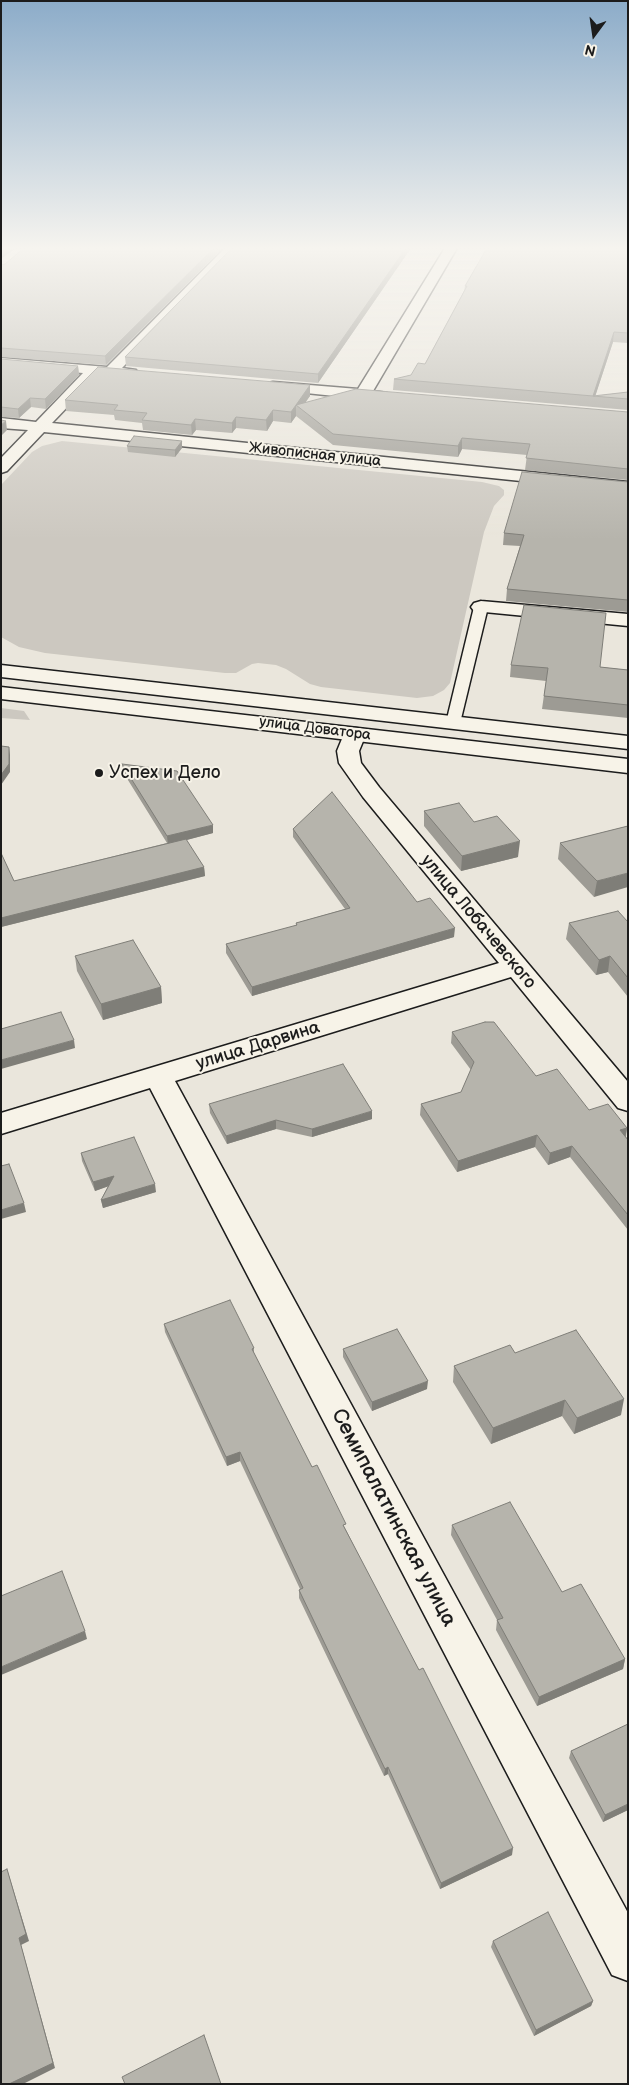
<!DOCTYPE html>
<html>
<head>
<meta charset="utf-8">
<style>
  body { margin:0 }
  #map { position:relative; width:629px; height:2085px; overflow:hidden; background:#eae6dc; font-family:"Balsamiq Sans",sans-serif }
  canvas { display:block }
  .frame { position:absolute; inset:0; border:2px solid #1c1c1c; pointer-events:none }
  .north { position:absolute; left:569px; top:10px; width:50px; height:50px; -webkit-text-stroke:4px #f7f3e8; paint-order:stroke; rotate:194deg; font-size:14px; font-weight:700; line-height:20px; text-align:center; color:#1c1c1c }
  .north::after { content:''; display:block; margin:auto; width:18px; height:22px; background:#1c1c1c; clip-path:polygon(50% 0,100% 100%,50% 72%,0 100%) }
</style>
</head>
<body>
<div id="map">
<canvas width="629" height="2085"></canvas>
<div class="frame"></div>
<div class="north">N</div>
</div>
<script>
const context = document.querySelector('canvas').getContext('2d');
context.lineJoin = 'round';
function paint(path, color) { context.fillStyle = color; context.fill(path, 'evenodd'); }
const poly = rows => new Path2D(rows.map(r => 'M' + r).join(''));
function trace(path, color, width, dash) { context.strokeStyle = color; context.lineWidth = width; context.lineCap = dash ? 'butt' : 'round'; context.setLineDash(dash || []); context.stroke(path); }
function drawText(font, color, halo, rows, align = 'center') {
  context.font = font + ' "Balsamiq Sans",sans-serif'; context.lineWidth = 4; context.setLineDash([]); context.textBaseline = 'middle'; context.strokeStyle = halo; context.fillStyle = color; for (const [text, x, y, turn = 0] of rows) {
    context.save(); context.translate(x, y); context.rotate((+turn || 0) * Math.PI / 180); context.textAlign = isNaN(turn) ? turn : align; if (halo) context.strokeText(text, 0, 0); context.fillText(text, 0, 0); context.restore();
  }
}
paint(poly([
  [62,441,482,482,499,486,504,490,504,495,494,506,484,532,450,683,444,690,433,696,417,698,321,687,310,684,286,669,276,665,258,663,252,664,236,673,225,673,45,653,19,647,1,637,1,485,32,452,42,446],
  [1,708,24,711,30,720,1,718]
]), '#ccc8c0');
const service = poly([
  [481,603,488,607,460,723,458,726,453,727,448,726,446,723,474,607,481,603]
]);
const minor = poly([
  [225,248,238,248,122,368,136,370,138,373,136,376,98,375,52,423,628,482,628,492,44,432,7,471,1,473,1,458,28,430,1,428,1,418,36,422,83,373,1,366,1,358,107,367,225,248],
  [445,248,457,248,373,391,387,393,390,396,387,399,382,401,268,389,266,386,268,383,273,382,358,389,445,248],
  [481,601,628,614,628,626,474,611,471,607,474,603,481,601],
  [355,728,363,729,366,734,359,751,361,763,379,787,628,1082,628,1111,618,1108,511,977,175,1081,628,1913,628,1981,612,1975,150,1088,1,1134,1,1113,499,963,363,797,339,763,337,751,344,734,347,729,355,728]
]);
const primary = poly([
  [1,665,628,736,628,749,1,677,1,665],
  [1,687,628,759,628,773,1,699,1,687]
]);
trace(service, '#1c1c1c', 3);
trace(minor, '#1c1c1c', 3);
trace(primary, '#1c1c1c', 3);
paint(service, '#f7f3e8');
paint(minor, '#f7f3e8');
paint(primary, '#f7f3e8');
paint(poly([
  [223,248,106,365,1,357,1,265],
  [232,248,411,248,318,383,126,366,125,357],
  [628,248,628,343,613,342,595,396,628,392,628,410,393,390,394,379,411,375,425,364,464,291,465,286],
  [1,359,78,366,79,375,46,409,31,407,19,418,1,417],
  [310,385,310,396,305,402,628,412,628,480,525,470,527,455,462,449,458,457,333,445,296,416,291,423,273,421,267,431,236,428,232,433,196,430,192,435,143,430,142,423,115,420,114,415,66,411,65,400],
  [182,441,182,448,175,457,128,452,127,446],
  [628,482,628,612,506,601,507,589,520,546,503,545,504,533],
  [511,665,600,667,628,670,628,718,542,709,546,681,510,677],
  [122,764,213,833,186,840,204,867,205,876,1,927,1,853,14,881,167,843,123,772],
  [424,811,474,822,518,857,461,871,424,826],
  [628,826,594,897,558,859,560,843],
  [293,829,417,902,454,937,252,996,226,953,226,944,296,926,296,923,345,909,293,837],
  [628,922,628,997,608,972,596,975,566,939,569,923],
  [75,956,161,987,162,1003,103,1020,77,971],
  [452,1032,536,1076,589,1110,627,1128,626,1137,628,1140,628,1230,570,1157,548,1165,535,1147,457,1172,420,1115,421,1104,461,1092,471,1070,451,1043],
  [209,1104,372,1119,312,1137,276,1129,227,1144,210,1113],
  [81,1153,156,1192,103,1208,101,1200,108,1186,95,1191,82,1161],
  [164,1324,254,1348,254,1353,312,1467,346,1530,512,1855,440,1889,388,1774,384,1776,299,1598,299,1590,300,1589,240,1461,227,1466,165,1332],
  [343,1349,427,1389,372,1411,343,1357],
  [515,1353,621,1415,574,1434,562,1416,491,1444,453,1382,454,1366],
  [452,1525,562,1592,625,1659,623,1669,537,1706,496,1630,497,1620,451,1535],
  [628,1724,628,1810,603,1822,569,1758,571,1751],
  [493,1941,593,2001,591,2006,534,2036,491,1947]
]), '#9d9b94');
paint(poly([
  [4,248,16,248,1,259,1,250],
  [214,248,223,248,106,365,105,356],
  [406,248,411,248,318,383,318,374],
  [614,332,613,342,595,397,593,396],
  [78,366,79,375,46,409,45,399],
  [310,385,310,396,301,409,296,405],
  [30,398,31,407,19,418,18,409],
  [296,405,296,416,291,423,291,412],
  [273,410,273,421,267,431,266,420],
  [236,417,236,428,232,433,232,423],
  [195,419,196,430,192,435,191,425],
  [6,421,7,430,1,436,1,425],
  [462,438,462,449,458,457,458,446],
  [182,441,182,448,175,457,175,450],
  [9,747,10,755,10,772,1,785,1,775],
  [213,825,213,833,168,845,167,836],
  [520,841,518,857,461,871,462,856],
  [204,867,205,876,1,927,1,918],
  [628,873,628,887,594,897,597,881],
  [455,928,454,937,252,996,252,987],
  [610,956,608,972,596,975,599,960],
  [161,987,162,1003,103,1020,101,1004],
  [74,1040,75,1048,1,1069,1,1060],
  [372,1111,372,1119,312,1137,312,1129],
  [276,1120,276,1129,227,1144,226,1136],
  [627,1128,625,1139,620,1130],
  [537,1135,535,1147,457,1172,458,1161],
  [572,1146,570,1157,548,1165,550,1153],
  [114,1176,115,1184,95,1191,93,1182],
  [155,1184,156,1192,103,1208,101,1200],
  [24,1203,26,1212,1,1219,1,1210],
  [428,1381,427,1389,372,1411,372,1402],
  [624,1399,621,1415,574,1434,577,1418],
  [565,1400,562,1416,491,1444,493,1428],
  [240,1452,240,1461,227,1466,226,1457],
  [85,1631,87,1639,1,1675,1,1667],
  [625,1659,623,1669,537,1706,539,1697],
  [388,1767,388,1774,384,1776,385,1769],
  [628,1804,628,1810,603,1822,605,1815],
  [513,1848,512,1855,440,1889,441,1883],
  [7,1869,29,1941,21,1945,55,2068,23,2084,9,2084,19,1938],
  [593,2001,591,2006,534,2036,536,2030]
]), '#7f7e78');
const building = poly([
  [24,248,214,248,105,356,1,348,1,265,5,264,24,248],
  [232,248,406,248,318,374,125,357,232,248],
  [487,248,628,248,628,333,614,332,593,396,628,392,628,399,394,379,411,375,418,363,425,364,467,286,465,286,487,248],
  [1,359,78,366,45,399,30,398,18,409,1,407,1,359],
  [98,367,310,385,296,405,356,389,628,412,628,469,526,458,530,444,462,438,458,446,333,434,296,405,291,412,273,410,266,420,236,417,232,423,195,419,191,425,142,420,147,413,114,410,118,405,65,400,98,367],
  [1,420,6,421,1,425,1,420],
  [134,436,182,441,175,450,127,446,134,436],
  [522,472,628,482,628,600,507,589,524,535,504,533,522,472],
  [524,605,606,613,600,667,628,670,628,705,544,696,548,668,511,665,524,605],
  [1,746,9,747,9,764,1,775,1,746],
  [122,764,177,771,213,825,167,836,122,764],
  [332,792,417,902,430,898,455,928,252,987,226,944,297,925,296,923,350,908,293,829,332,792],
  [459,803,474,822,497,816,520,841,462,856,424,811,459,803],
  [628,826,628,873,597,881,560,843,628,826],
  [186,839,204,867,1,918,1,853,14,881,186,839],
  [618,911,628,922,628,978,610,956,599,960,569,923,618,911],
  [133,940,161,987,101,1004,75,956,133,940],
  [61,1012,74,1040,1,1060,1,1029,61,1012],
  [485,1022,494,1022,536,1076,557,1069,589,1110,608,1104,627,1128,620,1130,628,1140,628,1215,572,1146,550,1153,537,1135,458,1161,421,1104,461,1092,474,1062,452,1032,485,1022],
  [343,1064,372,1111,312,1129,276,1120,226,1136,209,1104,343,1064],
  [134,1137,155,1184,101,1200,114,1176,93,1182,81,1153,134,1137],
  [9,1164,24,1203,1,1210,1,1166,9,1164],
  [230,1300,254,1348,252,1349,312,1467,317,1465,346,1524,343,1525,419,1670,423,1668,513,1848,441,1883,388,1767,385,1769,299,1590,303,1588,240,1452,226,1457,164,1324,230,1300],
  [397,1329,428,1381,372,1402,343,1349,397,1329],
  [576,1330,624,1399,577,1418,565,1400,493,1428,454,1366,510,1345,515,1353,576,1330],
  [510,1502,562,1592,581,1584,625,1659,539,1697,497,1620,503,1618,452,1525,510,1502],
  [62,1571,85,1631,1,1667,1,1596,62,1571],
  [628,1724,628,1804,605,1815,571,1751,628,1724],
  [7,1869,26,1934,19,1938,53,2063,9,2084,1,2084,1,1872,7,1869],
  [548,1912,593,2001,536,2030,493,1941,548,1912],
  [204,2035,221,2084,125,2084,122,2077,204,2035]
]);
paint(building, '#b6b4ac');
trace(building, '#7f7e78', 1);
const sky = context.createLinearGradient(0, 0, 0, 540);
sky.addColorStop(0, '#8cacc9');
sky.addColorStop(0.46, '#f6f4ef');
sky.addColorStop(1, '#f6f4ef00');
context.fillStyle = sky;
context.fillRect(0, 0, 629, 540);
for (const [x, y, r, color] of [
  [99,773,5,"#1c1c1c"]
]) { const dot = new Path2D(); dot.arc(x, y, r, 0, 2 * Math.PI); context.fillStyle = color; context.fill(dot); trace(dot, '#f7f3e8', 2); }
drawText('15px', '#1c1c1c', '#f7f3e8', [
  ["Живописная улица",315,455,6],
  ["улица Доватора",315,729,7]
]);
drawText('18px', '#1c1c1c', '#f7f3e8', [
  ["Успех и Дело",109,773]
], 'left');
drawText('18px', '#1c1c1c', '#f7f3e8', [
  ["улица Лобачевского",478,922,50],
  ["улица Дарвина",258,1046,-17]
]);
drawText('21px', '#1c1c1c', '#f7f3e8', [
  ["Семипалатинская улица",393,1518,62]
]);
</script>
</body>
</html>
